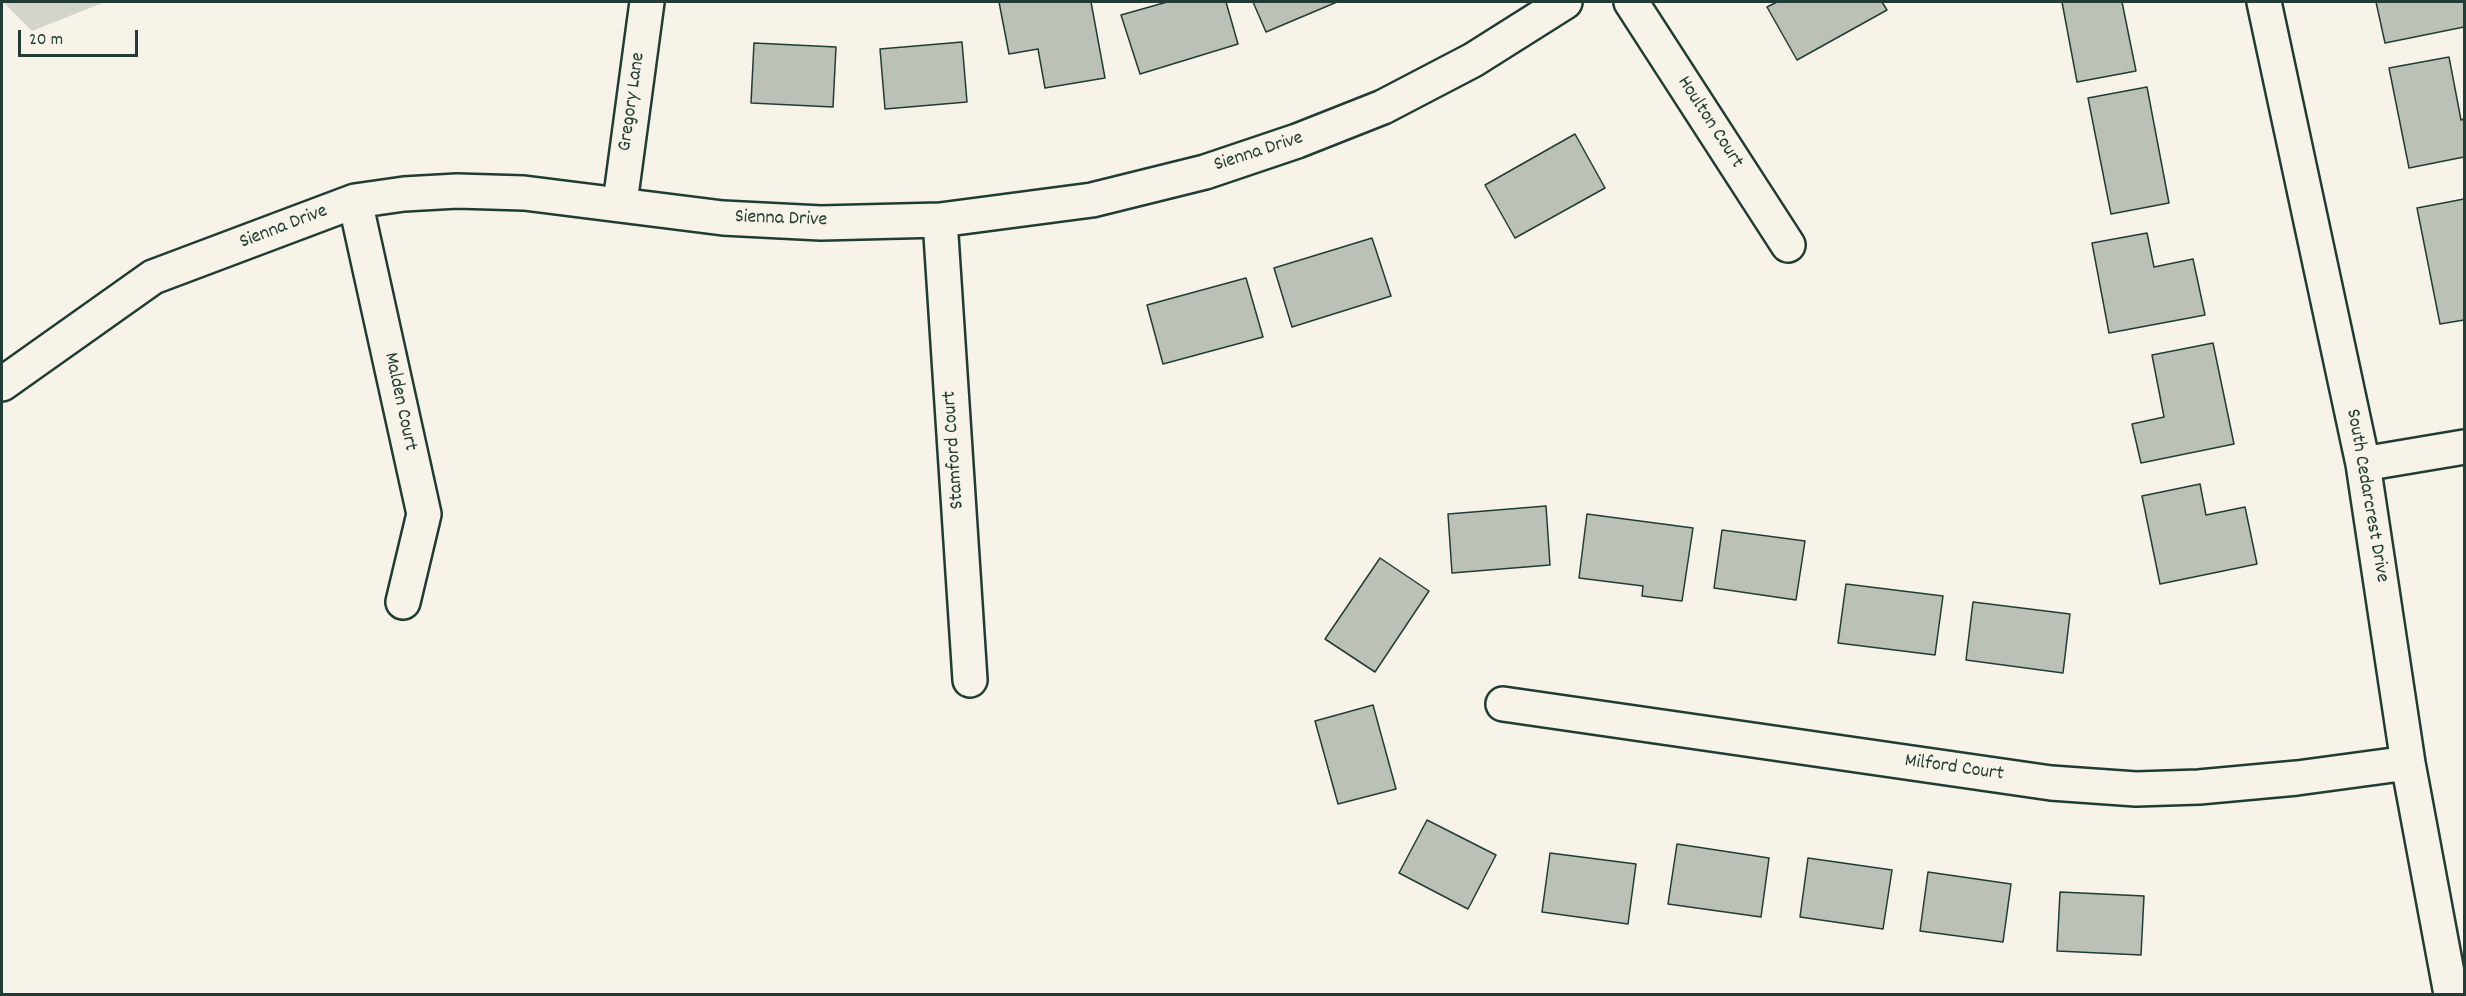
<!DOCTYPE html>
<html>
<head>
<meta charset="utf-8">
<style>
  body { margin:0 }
  #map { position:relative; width:2466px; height:996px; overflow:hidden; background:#f7f3e8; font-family:Dekko,sans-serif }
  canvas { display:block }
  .frame { position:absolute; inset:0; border:3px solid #1f3d34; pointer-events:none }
  .scale { position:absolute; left:18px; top:30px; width:120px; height:27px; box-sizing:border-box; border:3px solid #1f3d34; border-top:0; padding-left:8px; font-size:18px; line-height:21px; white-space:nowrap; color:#1f3d34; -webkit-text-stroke:4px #f7f3e8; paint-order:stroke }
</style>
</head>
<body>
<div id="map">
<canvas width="2466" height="996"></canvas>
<div class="frame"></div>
<div class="scale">20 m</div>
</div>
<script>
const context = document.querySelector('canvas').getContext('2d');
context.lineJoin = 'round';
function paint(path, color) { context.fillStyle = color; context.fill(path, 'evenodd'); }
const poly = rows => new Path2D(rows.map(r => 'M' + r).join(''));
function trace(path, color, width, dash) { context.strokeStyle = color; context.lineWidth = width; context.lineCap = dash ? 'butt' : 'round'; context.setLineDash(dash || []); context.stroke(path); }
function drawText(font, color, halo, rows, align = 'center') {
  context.font = font + ' Dekko,sans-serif'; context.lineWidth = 6; context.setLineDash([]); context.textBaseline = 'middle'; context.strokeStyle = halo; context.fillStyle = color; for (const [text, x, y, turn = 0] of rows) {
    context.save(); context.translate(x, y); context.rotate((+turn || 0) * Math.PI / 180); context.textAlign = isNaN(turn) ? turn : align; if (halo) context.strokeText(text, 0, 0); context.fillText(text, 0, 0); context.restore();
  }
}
paint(poly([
  [3,2,105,2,32,31]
]), '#d3d5ca');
const building = poly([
  [999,2,1091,2,1105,78,1045,88,1038,49,1009,54,999,2],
  [1167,2,1226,2,1238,44,1140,74,1121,15,1167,2],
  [1253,2,1337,2,1266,32,1253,2],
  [1777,2,1882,2,1887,10,1797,60,1767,7,1777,2],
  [2062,2,2122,2,2136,71,2077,82,2062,2],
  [2376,2,2464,2,2464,27,2385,43,2376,2],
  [962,42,967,102,885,109,880,49,962,42],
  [754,43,836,47,833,107,751,103,754,43],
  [2449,57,2461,120,2464,119,2464,157,2409,168,2389,68,2449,57],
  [2147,87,2169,203,2111,214,2088,98,2147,87],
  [1575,134,1605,188,1515,238,1485,185,1575,134],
  [2464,199,2464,320,2440,324,2417,208,2464,199],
  [2147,233,2154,267,2193,259,2205,315,2109,333,2092,243,2147,233],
  [1372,238,1391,296,1292,327,1274,268,1372,238],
  [1246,278,1263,337,1163,364,1147,305,1246,278],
  [2213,343,2234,444,2141,463,2132,424,2164,417,2152,355,2213,343],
  [2200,484,2206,515,2245,507,2257,564,2160,584,2142,496,2200,484],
  [1546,506,1550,565,1452,573,1448,514,1546,506],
  [1587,514,1693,528,1682,601,1642,596,1643,586,1579,578,1587,514],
  [1722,530,1805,541,1796,600,1714,588,1722,530],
  [1380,558,1429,591,1375,672,1325,639,1380,558],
  [1846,584,1943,596,1935,655,1838,643,1846,584],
  [1973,602,2070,614,2063,673,1966,660,1973,602],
  [1373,705,1396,789,1338,804,1315,721,1373,705],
  [1427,820,1496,855,1468,909,1399,873,1427,820],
  [1677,844,1769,858,1761,917,1668,904,1677,844],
  [1550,853,1636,864,1628,924,1542,912,1550,853],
  [1808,858,1892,870,1883,929,1800,917,1808,858],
  [1928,872,2011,884,2003,942,1920,931,1928,872],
  [2060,892,2144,896,2141,955,2057,951,2060,892]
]);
paint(building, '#bbc1b6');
trace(building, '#1f3d34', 1.5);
const minor = poly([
  [1631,2,1788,245],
  [2264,2,2363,464,2408,763,2451,994],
  [355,201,424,514,403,602],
  [620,203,647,2],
  [940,220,970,680],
  [2,384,153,277,355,201,404,194,457,191,524,193,723,218,821,223,940,220,1092,200,1205,172,1297,141,1383,107,1473,60,1565,2],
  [2363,464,2464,447],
  [1503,704,2051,783,2136,789,2199,787,2297,778,2408,763]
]);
trace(minor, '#1f3d34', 38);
trace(minor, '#f7f3e8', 33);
drawText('20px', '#1f3d34', '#f7f3e8', [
  ["Gregory Lane",633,102,-82],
  ["Houlton Court",1709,123,57],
  ["Sienna Drive",1259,153,-18],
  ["Sienna Drive",781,220,2],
  ["Sienna Drive",284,228,-21],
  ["Malden Court",399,402,78],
  ["Stamford Court",955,450,-94],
  ["South Cedarcrest Drive",2366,496,80],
  ["Milford Court",1954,769,8]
]);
</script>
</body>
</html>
